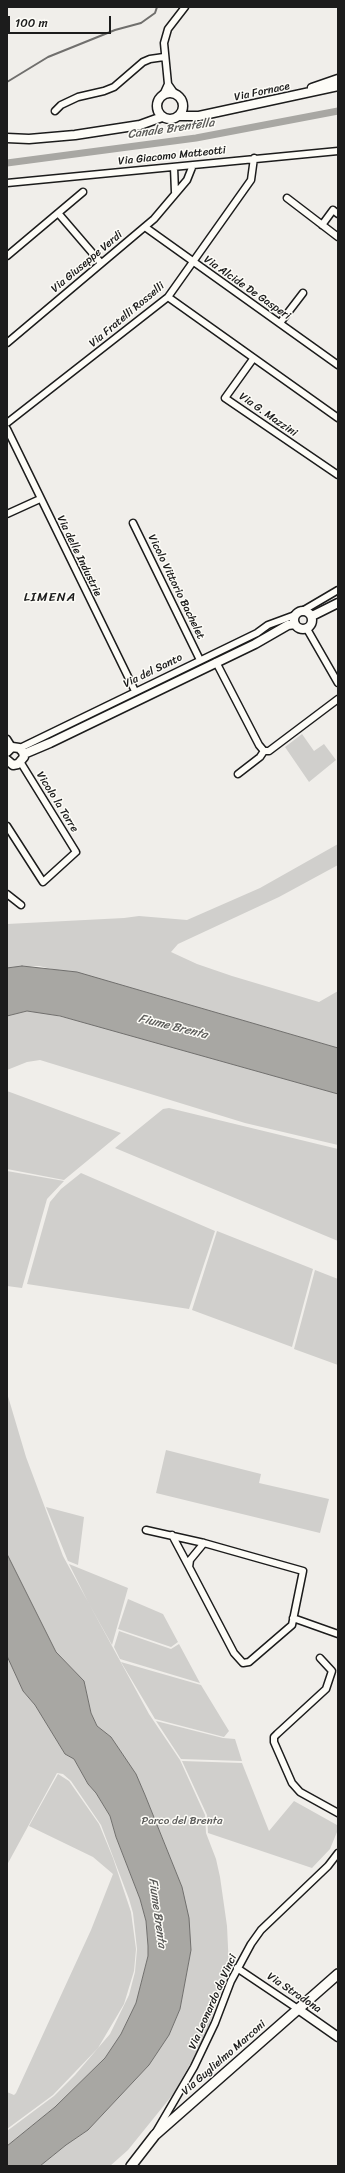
<!DOCTYPE html>
<html>
<head>
<meta charset="utf-8">
<style>
  body { margin:0 }
  #map { position:relative; width:345px; height:2173px; overflow:hidden; background:#f0eeea; font-family:Sriracha,sans-serif }
  canvas { display:block }
  .frame { position:absolute; inset:0; border:8px solid #1c1c1c; pointer-events:none }
  .scale { position:absolute; left:8px; top:16px; width:103px; height:18px; box-sizing:border-box; border:2px solid #1c1c1c; border-top:0; padding-left:5px; font-size:12px; line-height:14px; white-space:nowrap; color:#1c1c1c; -webkit-text-stroke:3px #fdfcf7; paint-order:stroke }
</style>
</head>
<body>
<div id="map">
<canvas width="345" height="2173"></canvas>
<div class="frame"></div>
<div class="scale">100 m</div>
</div>
<script>
const context = document.querySelector('canvas').getContext('2d');
context.lineJoin = 'round';
function paint(path, color) { context.fillStyle = color; context.fill(path, 'evenodd'); }
const poly = rows => new Path2D(rows.map(r => 'M' + r).join(''));
function trace(path, color, width, dash) { context.strokeStyle = color; context.lineWidth = width; context.lineCap = dash ? 'butt' : 'round'; context.setLineDash(dash || []); context.stroke(path); }
function drawText(font, color, halo, rows, align = 'center') {
  context.font = font + ' Sriracha,sans-serif'; context.lineWidth = 3; context.setLineDash([]); context.textBaseline = 'middle'; context.strokeStyle = halo; context.fillStyle = color; for (const [text, x, y, turn = 0] of rows) {
    context.save(); context.translate(x, y); context.rotate((+turn || 0) * Math.PI / 180); context.textAlign = isNaN(turn) ? turn : align; if (halo) context.strokeText(text, 0, 0); context.fillText(text, 0, 0); context.restore();
  }
}
paint(poly([
  [302,734,314,751,324,744,336,760,309,782,285,747],
  [338,844,338,865,279,897,178,944,171,952,197,964,232,976,319,1002,338,991,338,1048,121,985,39,966,7,968,7,924,124,918,139,916,187,920,260,888],
  [27,1011,41,1012,83,1022,338,1094,338,1145,245,1123,40,1060,27,1062,7,1070,7,1016],
  [7,1091,121,1133,64,1180,7,1169],
  [169,1108,338,1149,338,1241,115,1148,163,1109],
  [7,1171,64,1181,47,1199,22,1288,7,1286],
  [81,1173,215,1231,189,1309,27,1284,50,1202,61,1189],
  [217,1231,313,1269,292,1347,192,1310],
  [315,1270,338,1279,338,1365,294,1349],
  [7,1393,26,1457,63,1556,149,1714,180,1760,205,1815,206,1833,216,1859,220,1877,227,1926,229,1968,204,2039,174,2093,128,2150,110,2166,40,2166,66,2145,88,2130,149,2065,169,2035,180,2009,191,1950,182,1887,145,1795,136,1774,111,1737,97,1726,91,1713,84,1681,56,1652,7,1554],
  [166,1450,261,1474,259,1483,329,1499,320,1533,156,1493],
  [46,1507,84,1517,78,1565,68,1561],
  [69,1564,128,1588,112,1645,88,1602],
  [128,1599,163,1614,178,1642,171,1647,118,1629],
  [119,1631,171,1649,179,1644,200,1683,120,1659,114,1647],
  [7,1656,23,1691,35,1705,65,1754,74,1759,88,1784,96,1793,110,1816,116,1837,140,1899,146,1921,148,1946,148,1956,136,2003,121,2034,105,2058,55,2107,7,2146,7,2131,54,2096,75,2075,110,2034,129,1995,135,1972,137,1949,133,1913,129,1899,101,1825,71,1781,63,1774,57,1773,7,1865],
  [121,1662,201,1685,229,1731,224,1737,155,1719],
  [156,1721,223,1738,235,1739,242,1761,181,1759],
  [182,1761,242,1763,269,1831,294,1801,337,1825,337,1832,330,1849,312,1868,208,1833,207,1815],
  [58,1774,69,1781,99,1824,113,1858,131,1912,136,1949,134,1971,124,2004,98,2048,53,2095,7,2129,7,2092,14,2095,16,2093,91,1930,113,1874,93,1857,29,1826]
]), '#d0cfcc');
const water = poly([
  [22,966,77,972,338,1048,338,1094,60,1016,27,1011,7,1016,7,968,22,966],
  [7,1554,56,1652,84,1681,91,1713,97,1726,111,1737,136,1774,145,1795,182,1887,189,1918,191,1950,180,2009,169,2035,149,2065,88,2130,66,2145,40,2166,7,2166,7,2146,55,2107,105,2058,121,2034,136,2003,148,1956,148,1946,146,1921,140,1899,116,1837,110,1816,96,1793,88,1784,74,1759,65,1754,35,1705,23,1691,7,1656,7,1554]
]);
paint(water, '#a8a7a3');
trace(water, '#706f6d', 1);
trace(poly([
  [7,82,48,57,115,30,141,23,155,13,157,7]
]), '#706f6d', 2);
trace(poly([
  [7,163,196,138,338,111]
]), '#a8a7a3', 7);
const minor = poly([
  [175,94,168,84,164,43,168,29,185,7],
  [163,95,168,84],
  [55,111,61,105,78,97,104,91,114,87,143,62,150,59,164,57],
  [174,167,175,192],
  [7,183,338,151],
  [287,198,338,237],
  [58,213,101,263],
  [322,225,333,210,338,214],
  [145,227,338,365],
  [7,256,83,192],
  [168,297,338,418],
  [280,323,303,293],
  [7,343,154,219,187,180,193,165],
  [253,359,225,398,338,475],
  [7,423,168,297,251,180,254,158],
  [7,429,135,691],
  [7,514,40,499],
  [133,523,200,660],
  [304,610,338,590],
  [307,629,338,683],
  [216,662,259,745,264,751,269,751,338,699],
  [7,739,12,747],
  [20,748,257,633,268,625,295,615],
  [238,774,260,757,264,751],
  [7,826,43,882,76,852,21,763],
  [7,894,21,905],
  [146,1530,204,1543,303,1571,292,1625,249,1662,243,1663,234,1653,189,1567,190,1560,204,1543],
  [172,1535,189,1567],
  [293,1618,338,1634],
  [320,1658,332,1671,326,1689,277,1734,274,1737,274,1742,292,1783,300,1792,338,1813],
  [237,1968,298,2009],
  [156,2132,194,2067,215,2023,231,1981,251,1944,261,1930,328,1866,338,1853]
]);
const tertiary = poly([
  [312,88,338,79],
  '157 106a13 13 0 1 1 26 0a13 13 0 1 1-26 0Z',
  [179,116,199,116,338,86],
  [7,138,29,139,75,135,140,125,162,117],
  '294 620a9 9 0 1 1 18 0a9 9 0 1 1-18 0Z',
  [312,616,338,603],
  [7,752,12,747,19,748,23,752,24,757,18,764,13,765,7,760],
  [24,754,50,743,255,644,288,625,295,624],
  [298,2009,338,2037]
]);
const secondary = poly([
  [131,2166,155,2135,338,1974]
]);
trace(minor, '#1c1c1c', 9);
trace(tertiary, '#1c1c1c', 11);
trace(secondary, '#1c1c1c', 12);
trace(minor, '#fdfcf7', 6);
trace(tertiary, '#fdfcf7', 8);
trace(secondary, '#fdfcf7', 9);
drawText('11px', '#1c1c1c', '#fdfcf7', [
  ["Via Fornace",262,92,-12],
  ["Via Giacomo Matteotti",172,156,-6],
  ["Via Giuseppe Verdi",87,262,-40],
  ["Via Alcide De Gasperi",247,288,35],
  ["Via Fratelli Rosselli",127,315,-40],
  ["Via G. Mazzini",268,415,35],
  ["Via delle Industrie",79,556,64],
  ["Vicolo Vittorio Bachelet",176,587,64],
  ["Via del Santo",153,671,-26],
  ["Vicolo la Torre",57,802,58],
  ["Via Stradona",294,1993,34],
  ["Via Leonardo da Vinci",213,2002,-66],
  ["Via Guglielmo Marconi",224,2058,-41]
]);
drawText('11px', '#5b5b5a', '#fdfcf7', [
  ["Parco del Brenta",182,1821]
]);
drawText('italic 12px', '#5b5b59', '#fdfcf7', [
  ["Canale Brentella",171,129,-8],
  ["Fiume Brenta",173,1027,14],
  ["Fiume Brenta",157,1913,82]
]);
context.letterSpacing = '1px';
drawText('13px', '#1c1c1c', '#fdfcf7', [
  ["LIMENA",50,598]
]);
context.letterSpacing = '0px';
</script>
</body>
</html>
